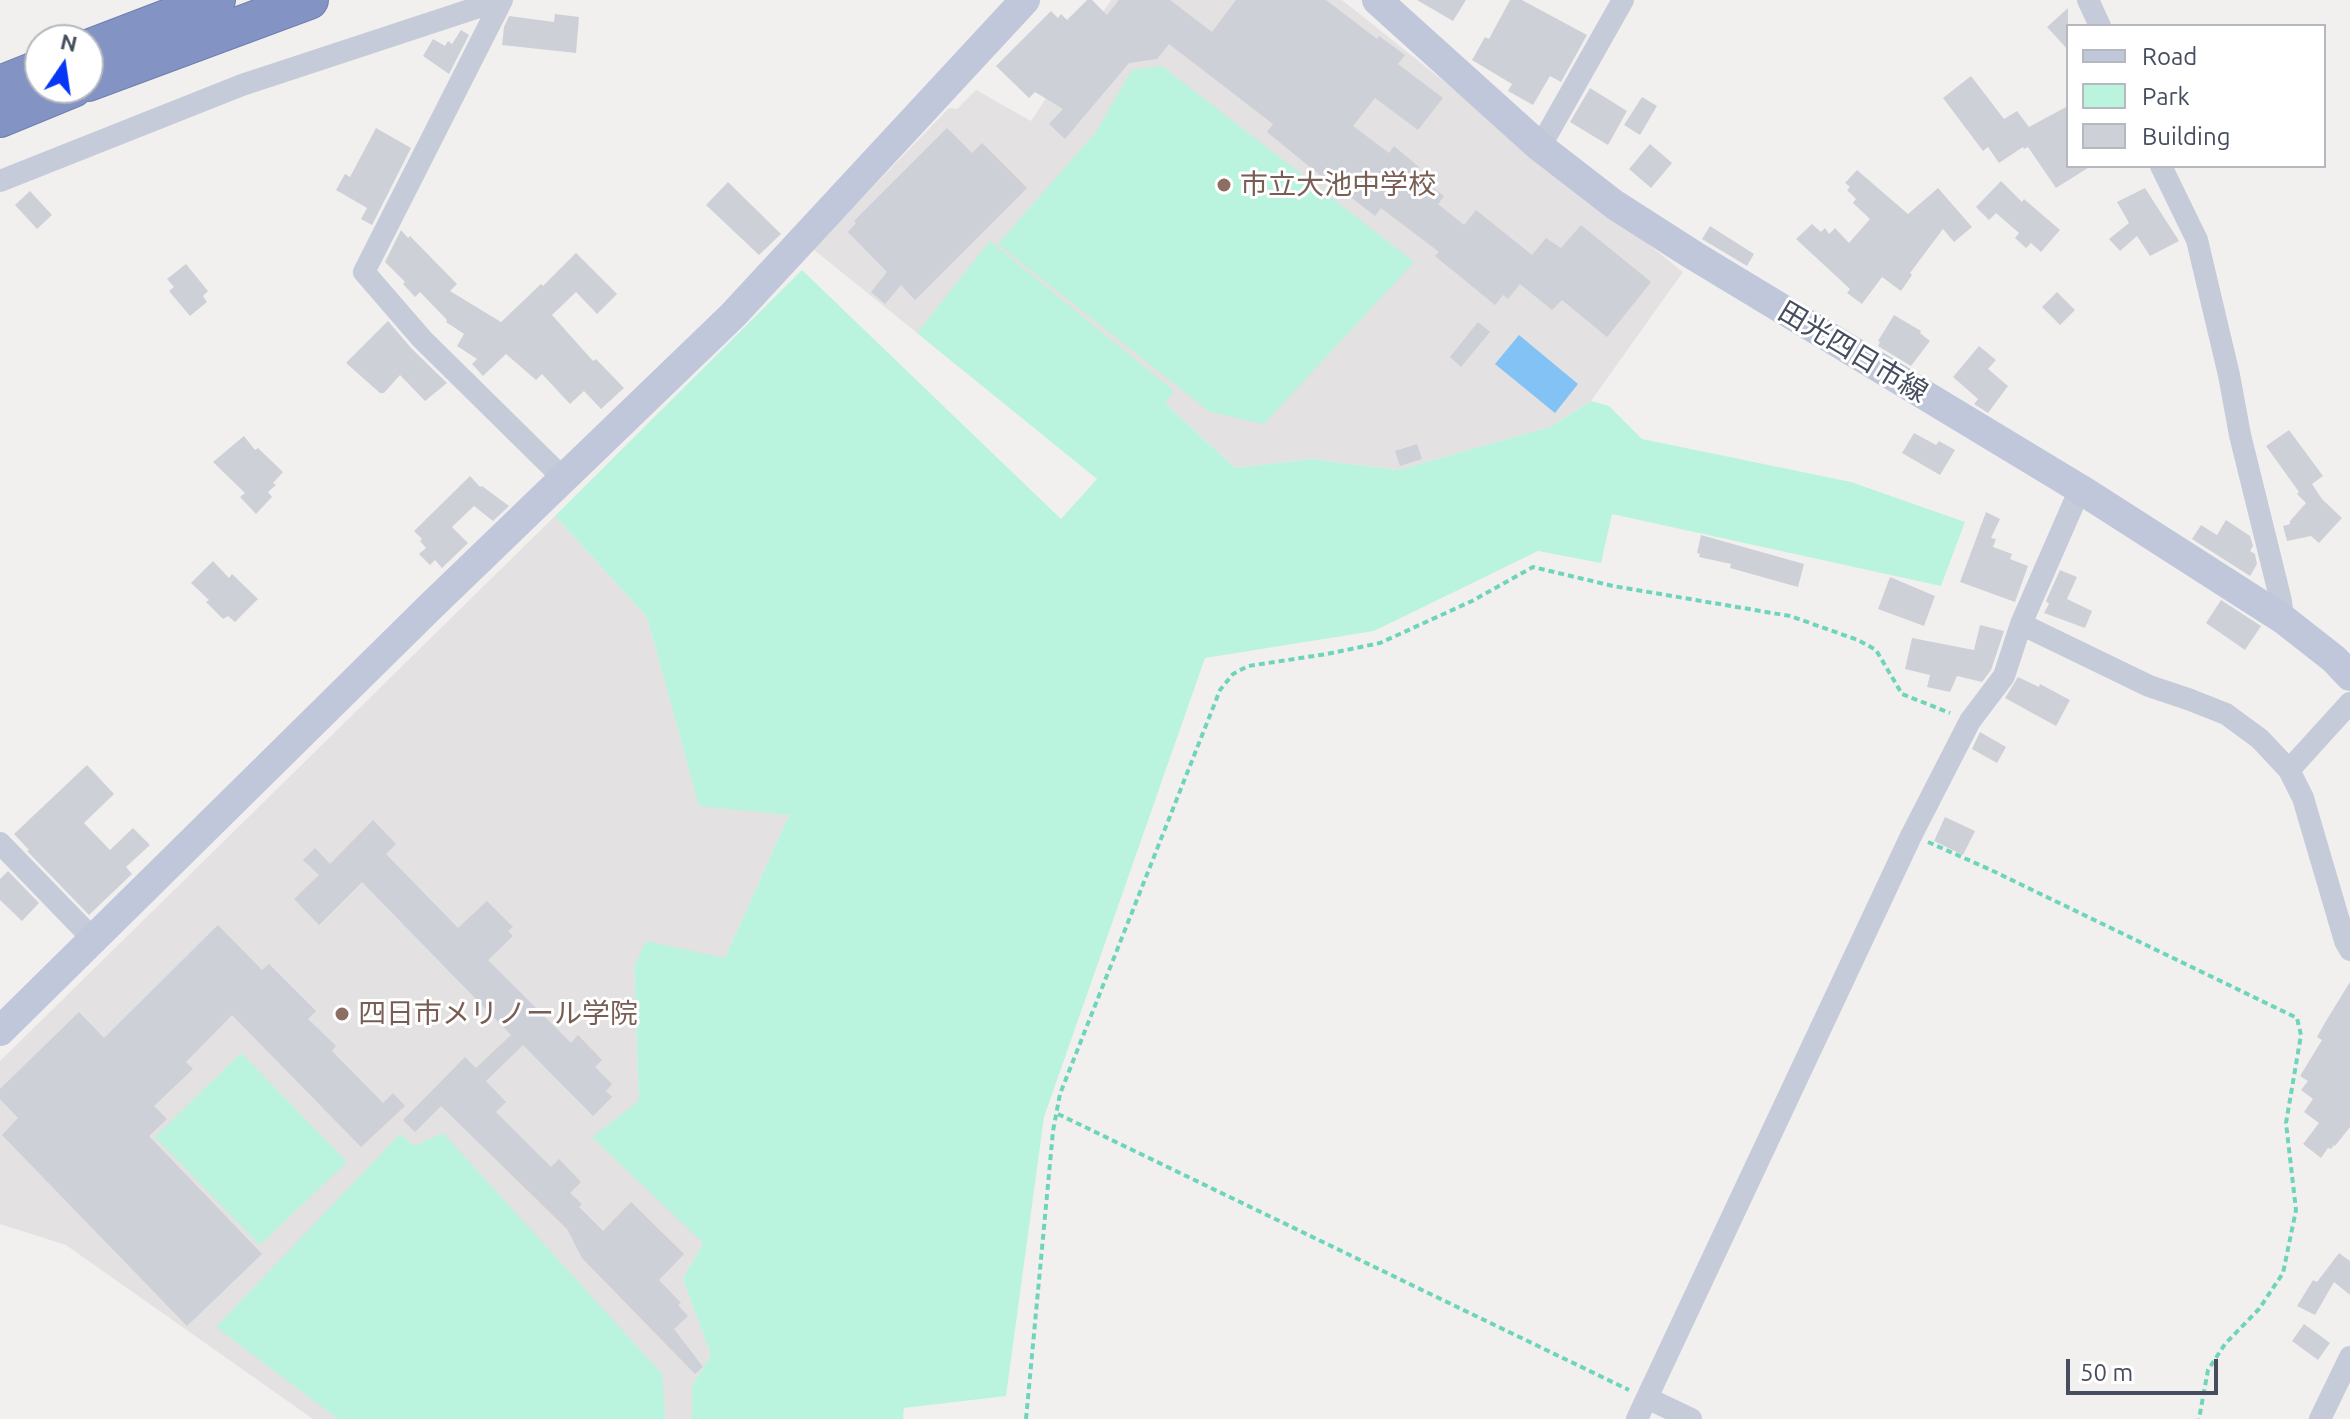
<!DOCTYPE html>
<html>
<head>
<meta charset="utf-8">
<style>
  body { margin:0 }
  #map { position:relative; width:2350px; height:1419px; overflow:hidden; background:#f2f0ef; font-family:Ubuntu,sans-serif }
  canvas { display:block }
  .legend { position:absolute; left:2066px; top:24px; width:260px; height:144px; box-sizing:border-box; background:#fff; border:2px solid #b5b8bf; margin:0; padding:10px 14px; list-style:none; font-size:24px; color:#464d5f }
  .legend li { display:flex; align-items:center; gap:16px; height:40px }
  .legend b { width:40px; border:2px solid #b5b8bf }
  .north { position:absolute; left:24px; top:24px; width:80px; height:80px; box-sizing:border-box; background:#fff; border:2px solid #b5b8bf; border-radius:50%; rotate:13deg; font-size:22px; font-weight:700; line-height:32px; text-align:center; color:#464d5f }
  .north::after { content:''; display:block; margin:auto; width:28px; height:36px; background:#0737f5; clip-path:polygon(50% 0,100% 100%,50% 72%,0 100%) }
  .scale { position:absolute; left:2066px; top:1359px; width:152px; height:36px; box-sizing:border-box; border:4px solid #464d5f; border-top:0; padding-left:10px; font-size:24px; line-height:28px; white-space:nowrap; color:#464d5f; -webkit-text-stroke:6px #fff; paint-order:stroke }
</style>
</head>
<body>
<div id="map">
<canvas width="2350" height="1419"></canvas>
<ul class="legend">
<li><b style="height:10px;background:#c0c7da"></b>Road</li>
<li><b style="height:22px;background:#baf4de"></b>Park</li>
<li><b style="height:22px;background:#ced0d8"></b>Building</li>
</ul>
<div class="north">N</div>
<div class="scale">50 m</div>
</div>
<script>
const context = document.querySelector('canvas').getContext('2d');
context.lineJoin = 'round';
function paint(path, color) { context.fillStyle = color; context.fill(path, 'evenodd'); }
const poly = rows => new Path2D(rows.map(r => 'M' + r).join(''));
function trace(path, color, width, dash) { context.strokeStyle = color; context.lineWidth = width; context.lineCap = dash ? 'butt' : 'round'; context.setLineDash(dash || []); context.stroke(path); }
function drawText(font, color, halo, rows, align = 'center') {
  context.font = font + ' Ubuntu,"Noto Sans JP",sans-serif'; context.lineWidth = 6; context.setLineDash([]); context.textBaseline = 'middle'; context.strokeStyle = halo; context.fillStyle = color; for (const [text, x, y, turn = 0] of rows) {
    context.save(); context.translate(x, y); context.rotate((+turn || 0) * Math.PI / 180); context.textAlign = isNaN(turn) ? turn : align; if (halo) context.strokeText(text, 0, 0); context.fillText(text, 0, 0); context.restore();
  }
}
paint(poly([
  [1111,0,1342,0,1683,272,1591,401,1550,427,1398,470,1311,459,1235,468,1165,403,1098,479,813,249,949,108,957,109,976,90,1031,121],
  [555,516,647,617,699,805,789,815,725,958,634,966,639,1101,703,1243,683,1279,711,1355,692,1386,692,1419,313,1419,66,1245,0,1224,0,1061]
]), '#e3e1e1');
paint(poly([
  [1162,66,1414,262,1264,424,1210,412,998,244,1096,132,1132,70],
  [990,241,1174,391,1165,403,1235,468,1311,459,1398,470,1550,427,1591,401,1609,406,1642,439,1851,482,1965,522,1941,586,1612,514,1601,563,1538,551,1374,631,1205,658,1044,1117,1006,1396,904,1408,903,1419,692,1419,692,1386,711,1355,683,1279,703,1243,592,1137,639,1101,634,966,646,941,725,958,789,815,699,806,647,617,555,516,802,270,1061,519,1097,479,917,333],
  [241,1053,347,1162,260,1245,155,1137],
  [443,1133,662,1374,665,1419,338,1419,216,1327,400,1134,414,1146]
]), '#baf4de');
paint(poly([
  [1519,335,1578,384,1555,413,1495,364]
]), '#83c2f5');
paint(poly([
  [1087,0,1092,0,1107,15,1119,0,1170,0,1212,32,1236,0,1326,0,1377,39,1379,36,1405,55,1398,64,1443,98,1418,130,1375,98,1353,126,1389,153,1394,146,1419,167,1414,173,1444,196,1438,204,1464,225,1476,210,1532,255,1546,238,1561,248,1581,225,1651,282,1607,337,1562,300,1552,310,1520,284,1508,299,1503,295,1495,305,1435,256,1439,252,1381,208,1375,216,1344,192,1343,194,1267,132,1273,124,1169,44,1157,59,1129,63,1065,139,1049,124,1063,109,1035,92,1029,98,996,66,1051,11,1058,18,1061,14,1067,20],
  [1417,0,1466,0,1453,21],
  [1510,0,1522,0,1587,35,1561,82,1550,76,1533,105,1508,91,1512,84,1472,60,1485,37,1489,39],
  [2068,8,2068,50,2047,27],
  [555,14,579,17,576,53,502,45,504,27,509,16,554,22],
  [461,30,469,35,449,74,423,56,433,39,445,46,448,41,452,44],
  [1971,76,2004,119,2017,111,2029,127,2068,106,2068,166,2091,166,2056,188,2028,147,2024,149,2023,147,1999,163,1988,147,1983,151,1943,98],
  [1590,88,1627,111,1608,145,1570,122],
  [1642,97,1657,106,1640,135,1624,125],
  [376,128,411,148,372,225,361,219,367,208,336,190,345,174,350,177],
  [947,128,972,153,982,143,1027,188,915,300,901,285,885,304,871,292,887,272,848,232,856,223,854,221],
  [1650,144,1672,163,1651,188,1629,169],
  [1857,170,1908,214,1938,188,1972,227,1954,242,1943,229,1910,273,1912,275,1901,291,1882,277,1862,304,1847,293,1850,289,1796,239,1812,224,1821,232,1825,228,1829,234,1835,228,1849,243,1870,219,1853,203,1856,199,1847,190,1850,187,1845,183],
  [2001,181,2022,202,2024,199,2060,230,2041,252,2031,243,2026,248,2015,238,2019,233,1996,213,1989,220,1976,207],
  [728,182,781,234,759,255,706,205],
  [2145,188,2179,241,2150,256,2137,236,2120,251,2109,239,2129,223,2117,202],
  [30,191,52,215,37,229,15,205],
  [1710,226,1754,254,1747,266,1702,239],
  [401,230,408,238,410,236,457,284,450,291,501,322,541,284,543,286,576,253,617,294,597,314,576,292,552,315,593,361,596,359,624,388,601,409,584,391,570,404,542,374,536,380,506,354,483,376,472,364,477,359,457,346,464,334,446,322,447,320,420,292,415,297,403,284,405,282,385,262],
  [186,264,208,291,203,296,207,302,190,316,169,291,174,287,167,279],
  [2057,292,2075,310,2060,325,2042,307],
  [1894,315,1921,331,1920,333,1930,341,1911,366,1878,346,1880,342,1878,341],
  [388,321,412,349,447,383,425,401,400,375,384,393,380,393,346,363],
  [1478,322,1490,332,1461,367,1450,357],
  [1979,346,1996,360,1988,369,2008,386,1988,413,1974,404,1978,399,1953,377],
  [2289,430,2323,476,2312,484,2322,499,2342,518,2319,543,2311,536,2287,541,2283,526,2290,524,2290,521,2306,503,2297,494,2299,492,2266,446],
  [1914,433,1936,445,1939,441,1955,450,1940,475,1902,453],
  [244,436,255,450,258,448,283,472,273,483,276,485,268,492,272,497,256,514,240,497,245,493,213,462],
  [1417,444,1422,459,1400,466,1395,451],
  [470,476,480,487,482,486,509,506,493,521,474,506,452,527,468,543,442,568,435,560,430,565,419,554,426,548,420,541,422,539,414,531],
  [1986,512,2000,519,1991,538,1996,539,1993,547,2012,554,2010,559,2028,566,2015,602,1960,582],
  [2226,520,2250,536,2253,546,2250,551,2255,554,2257,564,2250,576,2192,539,2201,525,2217,535],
  [1701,535,1804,564,1798,587,1730,568,1731,564,1699,557,1700,554,1697,553],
  [213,561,229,578,232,574,258,599,235,622,228,616,223,619,206,602,209,600,191,583],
  [2060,570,2077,577,2067,599,2092,611,2085,628,2044,613,2049,604,2046,601],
  [1890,577,1935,596,1924,626,1878,609],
  [2221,600,2261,626,2245,650,2206,623],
  [1980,625,2004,631,1991,670,1982,682,1957,676,1950,692,1927,687,1930,675,1905,669,1912,638,1974,650],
  [2018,677,2039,687,2040,684,2070,700,2056,726,2005,698],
  [1980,732,2006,747,1997,763,1972,749],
  [87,765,114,794,84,823,110,850,133,828,150,845,126,867,132,874,89,915,27,851,29,850,14,834],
  [1945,817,1975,831,1963,855,1934,841],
  [373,820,396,844,386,854,458,928,487,901,513,927,508,931,513,936,488,960,571,1043,578,1035,602,1060,595,1067,612,1084,606,1091,612,1097,593,1116,523,1045,486,1081,506,1102,496,1112,551,1167,559,1159,581,1182,570,1193,582,1204,579,1207,603,1231,631,1202,684,1254,659,1280,681,1303,678,1305,688,1316,674,1329,703,1367,695,1374,582,1258,567,1229,441,1106,415,1132,403,1120,465,1057,476,1068,511,1035,362,882,319,925,294,899,319,875,303,860,315,848,330,864],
  [8,871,39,903,22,921,0,900,0,879],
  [218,925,262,970,269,964,316,1011,308,1019,336,1046,332,1051,383,1103,393,1093,405,1106,361,1147,232,1015,186,1062,193,1069,154,1106,167,1119,149,1136,262,1254,187,1326,2,1135,18,1118,0,1099,0,1089,79,1012,104,1038],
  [2350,982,2350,1127,2335,1146,2334,1145,2331,1149,2328,1148,2321,1158,2303,1144,2319,1123,2304,1112,2313,1099,2301,1090,2308,1081,2300,1076,2322,1040,2317,1037,2326,1021],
  [2339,1253,2350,1261,2350,1295,2334,1282,2315,1315,2297,1306,2313,1280,2317,1282],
  [2304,1324,2330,1343,2318,1360,2292,1341]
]), '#ced0d8');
const highway = poly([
  [88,49,216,0],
  [88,82,309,0],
  [0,85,40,69],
  [0,118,73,88]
]);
trace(highway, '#6e7eaf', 40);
trace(poly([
  [1928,842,1991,870,2297,1018,2301,1035,2286,1123,2296,1210,2283,1273,2259,1309,2225,1344,2208,1370,2199,1419],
  [1058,1114,1629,1390],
  [1026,1419,1053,1131,1060,1094,1220,690,1233,674,1248,666,1327,654,1380,643,1472,601,1533,567,1613,586,1790,616,1858,640,1876,650,1902,694,1950,713]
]), '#6ed5bb', 4, [6, 4]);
trace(poly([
  [502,0,364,272,422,339,563,478],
  [2088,0,2100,26],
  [1540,147,1623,0],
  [2161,166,2197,240,2229,375,2240,435,2281,601,2283,619],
  [0,181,242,85,500,0],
  [2021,624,2149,686,2188,699,2226,714,2260,739,2289,770,2303,798,2345,941,2350,950],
  [2289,770,2350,703],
  [0,843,94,940],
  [1647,1398,1691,1419],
  [1637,1419,1911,836,1970,721,2004,676,2021,624,2080,489],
  [2320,1419,2350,1357]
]), '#c5cbd8', 22);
trace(poly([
  [1377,0,1540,147,1615,205,1693,255,2080,489,2283,619,2334,659,2350,676],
  [0,1031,429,608,733,315,1025,0]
]), '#c0c7da', 30);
trace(highway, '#8393c3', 38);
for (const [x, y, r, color] of [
  [1224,185,8,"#8d6e63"],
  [342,1014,8,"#8d6e63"]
]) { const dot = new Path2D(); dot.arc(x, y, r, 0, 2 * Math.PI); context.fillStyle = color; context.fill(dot); trace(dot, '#fff', 3); }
drawText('28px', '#785e54', '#fff', [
  ["市立大池中学校",1240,185],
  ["四日市メリノール学院",358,1014]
], 'left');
drawText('28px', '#464d5f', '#fff', [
  ["田光四日市線",1853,352,31]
]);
</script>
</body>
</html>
